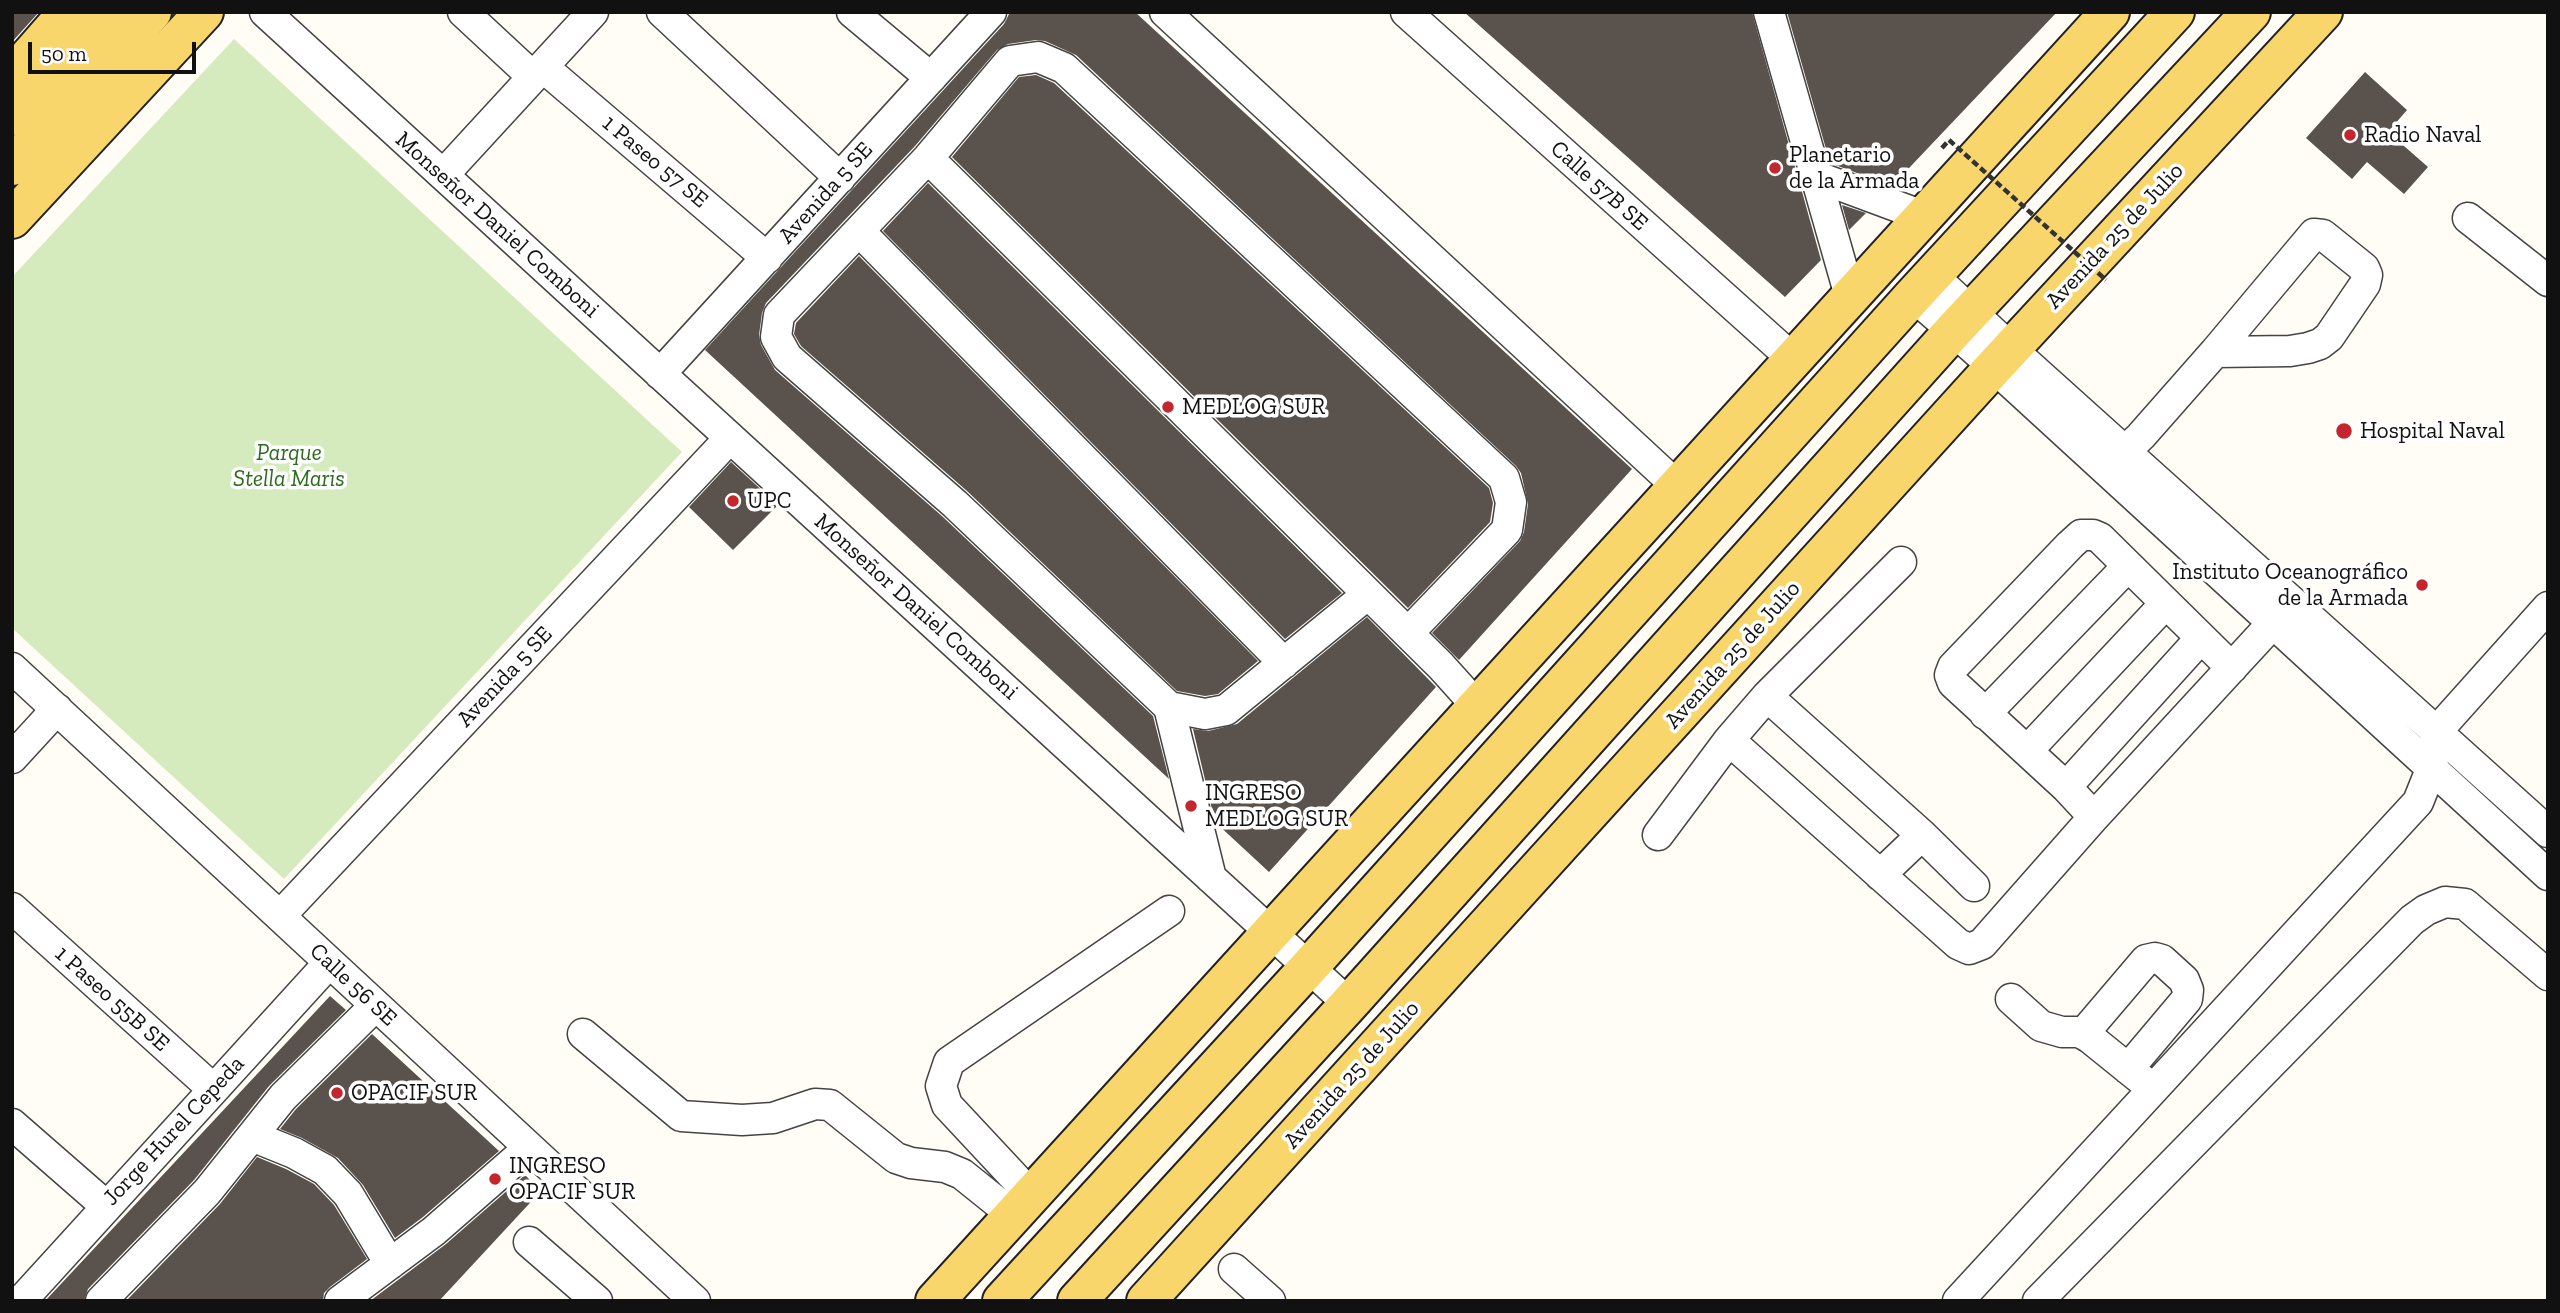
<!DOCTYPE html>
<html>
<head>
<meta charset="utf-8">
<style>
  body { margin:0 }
  #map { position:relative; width:2560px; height:1313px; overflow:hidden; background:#fffdf5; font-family:"Zilla Slab",serif }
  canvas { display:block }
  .frame { position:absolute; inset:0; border:14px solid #111; pointer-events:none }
  .scale { position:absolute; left:28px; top:42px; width:168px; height:32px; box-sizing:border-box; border:4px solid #111; border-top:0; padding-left:9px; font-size:21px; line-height:24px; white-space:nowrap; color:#111; -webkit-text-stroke:5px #fff; paint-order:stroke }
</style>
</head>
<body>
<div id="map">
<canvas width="2560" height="1313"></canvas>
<div class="frame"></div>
<div class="scale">50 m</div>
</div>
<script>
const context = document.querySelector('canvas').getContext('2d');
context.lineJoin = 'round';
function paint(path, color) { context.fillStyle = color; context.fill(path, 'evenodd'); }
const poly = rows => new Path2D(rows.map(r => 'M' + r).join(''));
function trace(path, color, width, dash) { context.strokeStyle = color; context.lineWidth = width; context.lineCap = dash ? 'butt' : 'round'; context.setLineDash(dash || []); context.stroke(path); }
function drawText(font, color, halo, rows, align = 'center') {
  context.font = font + ' "Zilla Slab",serif'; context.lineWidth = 7; context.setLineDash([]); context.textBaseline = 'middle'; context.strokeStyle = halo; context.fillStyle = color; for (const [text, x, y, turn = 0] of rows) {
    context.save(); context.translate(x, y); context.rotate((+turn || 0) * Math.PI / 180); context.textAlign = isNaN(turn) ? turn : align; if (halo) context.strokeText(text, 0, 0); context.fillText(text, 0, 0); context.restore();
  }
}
paint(poly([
  [234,39,682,452,284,879,12,628,12,277]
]), '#d5ebbd');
paint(poly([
  [12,12,39,12,12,42],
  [1010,12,1135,12,1632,469,1459,660,1432,633,1520,541,1524,532,1528,504,1521,473,1516,466,1076,55,1045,41,1036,40,1008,44,997,50,915,146,766,303,762,313,759,335,761,345,775,370,943,517,1153,716,1169,779,705,350,1004,24],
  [1464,12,1752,12,1821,260,1785,297],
  [1787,12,2057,12,1892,186,1830,163],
  [2365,72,2407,110,2388,132,2428,167,2404,194,2367,162,2352,179,2306,138],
  [1036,75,1054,83,1489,488,1493,503,1490,522,1408,608,952,157,1019,77],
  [928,183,1342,593,1285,639,883,231],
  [1842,205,1866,213,1849,230],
  [859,256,1258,661,1218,694,1205,696,1177,691,967,491,801,346,794,334,796,323],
  [731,462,778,505,733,550,689,507],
  [1367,617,1436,687,1269,872,1215,822,1193,729,1208,731,1237,724],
  [330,996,346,1010,269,1086,194,1180,88,1289,84,1301,45,1301],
  [372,1034,499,1151,423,1217,395,1238,363,1185,338,1158,302,1138,280,1129,296,1109],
  [257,1157,286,1169,314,1184,334,1205,367,1259,330,1287,324,1293,323,1301,126,1301,220,1204],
  [525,1175,541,1191,439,1301,370,1301,446,1244]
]), '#5a524d');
const minor = poly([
  [265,12,1349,1004],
  [463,12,533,77],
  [662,12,840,178],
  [852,12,931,78],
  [1165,12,1677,486],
  [1406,12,1793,359],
  [1769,12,1850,296],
  [543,67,767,258],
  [928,158,1441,666,1477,706],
  [443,175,593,12],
  [1815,176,1923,216],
  [2468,218,2548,281],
  [859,231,1284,663],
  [1932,275,2011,349,2548,832],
  [1913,296,1974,349,2548,875],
  [660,374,991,12],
  [2111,465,2141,436,2215,352,2314,234,2323,235,2364,268,2367,275,2365,284,2329,337,2320,344,2308,348,2290,351,2215,352],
  [1368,594,1226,710,1205,714,1169,707,955,504,787,357,776,337,779,315,928,158,1010,61,1038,57,1064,68,1504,478,1511,502,1507,530,1408,633],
  [12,668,695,1301],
  [1767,696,1922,835,1974,886],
  [1169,707,1211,878],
  [1985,714,2128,566],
  [1729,740,1767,696,1901,562],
  [2027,751,2166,603],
  [12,758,57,709],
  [2066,787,2201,638],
  [2094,817,2066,787,1953,683,1950,675,1953,667,2070,545,2081,535,2093,535,2100,538,2232,668],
  [1658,835,1729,740,1958,944,1969,949,1982,944,2094,817,2272,624],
  [1880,875,1922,835],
  [12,908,213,1089],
  [280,916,730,438],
  [2011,999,2041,1026,2062,1032,2080,1032,2090,1038,2142,1080],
  [583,1034,681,1116,742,1120,773,1118,815,1104,830,1105,896,1158,911,1163,945,1167,962,1174,1013,1215],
  [2083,1034,2146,960,2155,958,2162,960,2184,980,2188,990,2187,999,2128,1069],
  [12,1124,106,1206],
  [252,1136,294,1153,325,1170,348,1194,390,1264],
  [1031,1195,947,1105,941,1086,949,1062,1169,911],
  [529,1242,597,1301],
  [1234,1269,1270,1301],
  [21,1301,329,963],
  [101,1301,207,1192,283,1097,375,1006],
  [340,1301,434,1231,529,1148],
  [1958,1301,2418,802,2432,767,2437,731,2548,607],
  [2038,1301,2412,920,2426,910,2445,902,2465,904,2548,975]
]);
const major = poly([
  [12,76,68,12],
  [12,116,107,12],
  [12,166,152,12],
  [12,219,204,12],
  [935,1301,2110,12],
  [1002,1301,1309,967,1913,296,2175,12],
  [1077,1301,1349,1004,1954,330,2251,12],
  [1146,1301,1994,367,2323,12]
]);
trace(minor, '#444', 33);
trace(major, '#222', 42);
trace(poly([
  [1942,148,1949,140]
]), '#333', 4.5, [7, 3.5]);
trace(minor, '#fff', 30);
trace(major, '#f9d66b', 38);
trace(poly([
  [1949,140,2106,280]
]), '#333', 4.5, [7, 3.5]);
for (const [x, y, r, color] of [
  [2350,135,7,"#c4262e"],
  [1775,168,7,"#c4262e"],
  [1168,407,7,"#c4262e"],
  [2344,431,9,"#c4262e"],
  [733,501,7,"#c4262e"],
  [2422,585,7,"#c4262e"],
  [1191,806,7,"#c4262e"],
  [337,1093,7,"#c4262e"],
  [495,1179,7,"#c4262e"]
]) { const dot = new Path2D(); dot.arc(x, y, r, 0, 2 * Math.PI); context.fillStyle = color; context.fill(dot); trace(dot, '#fff', 2.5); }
drawText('23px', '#111', '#fff', [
  ["Radio Naval",2364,135],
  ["Planetario",1789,155],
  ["de la Armada",1789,181],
  ["MEDLOG SUR",1182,407],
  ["Hospital Naval",2360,431],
  ["UPC",747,501],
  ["Instituto Oceanográfico",2408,572,"right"],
  ["de la Armada",2408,598,"right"],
  ["INGRESO",1205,793],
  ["MEDLOG SUR",1205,819],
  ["OPACIF SUR",351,1093],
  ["INGRESO",509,1166],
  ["OPACIF SUR",509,1192]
], 'left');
drawText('23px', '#111', '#fff', [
  ["1 Paseo 57 SE",655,162,40],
  ["Calle 57B SE",1599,186,42],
  ["Avenida 5 SE",826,193,-48],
  ["Monseñor Daniel Comboni",497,225,42],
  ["Avenida 25 de Julio",2115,236,-47],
  ["Monseñor Daniel Comboni",916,607,42],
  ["Avenida 25 de Julio",1733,655,-48],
  ["Avenida 5 SE",505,677,-47],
  ["Calle 56 SE",353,985,43],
  ["1 Paseo 55B SE",112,999,42],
  ["Avenida 25 de Julio",1352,1075,-48],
  ["Jorge Hurel Cepeda",174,1131,-47]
]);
drawText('italic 23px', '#2f6b1f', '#fff', [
  ["Parque",289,453],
  ["Stella Maris",289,479]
]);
</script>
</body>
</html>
